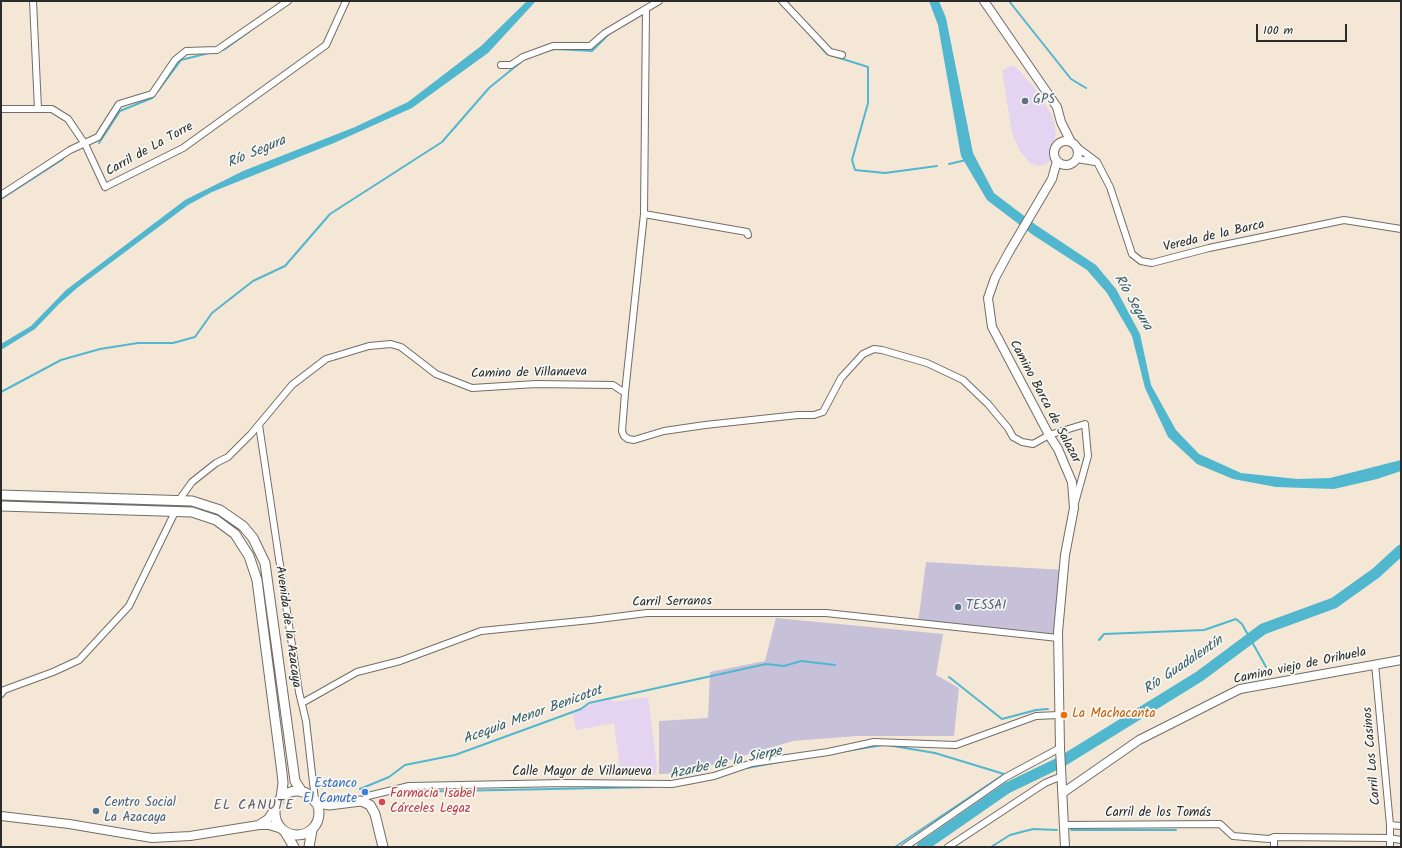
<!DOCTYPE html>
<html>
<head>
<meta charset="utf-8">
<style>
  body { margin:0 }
  #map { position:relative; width:1402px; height:848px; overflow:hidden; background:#f5e7d6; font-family:Kalam,sans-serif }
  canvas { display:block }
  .frame { position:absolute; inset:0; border:2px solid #2b2b2b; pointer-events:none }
  .scale { position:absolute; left:1256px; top:24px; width:91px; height:18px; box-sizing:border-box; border:2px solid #2b2b2b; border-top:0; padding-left:5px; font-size:12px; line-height:14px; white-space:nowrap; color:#2b2b2b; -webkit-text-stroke:3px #f6f6f2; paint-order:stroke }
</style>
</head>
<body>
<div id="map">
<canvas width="1402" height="848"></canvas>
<div class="frame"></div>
<div class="scale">100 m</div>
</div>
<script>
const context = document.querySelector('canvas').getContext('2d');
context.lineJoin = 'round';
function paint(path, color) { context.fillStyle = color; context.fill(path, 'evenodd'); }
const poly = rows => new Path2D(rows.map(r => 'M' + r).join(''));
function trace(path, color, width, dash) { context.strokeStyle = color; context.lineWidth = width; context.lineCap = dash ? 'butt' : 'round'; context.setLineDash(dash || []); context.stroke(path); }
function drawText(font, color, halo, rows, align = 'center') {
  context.font = font + ' Kalam,sans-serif'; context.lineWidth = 3.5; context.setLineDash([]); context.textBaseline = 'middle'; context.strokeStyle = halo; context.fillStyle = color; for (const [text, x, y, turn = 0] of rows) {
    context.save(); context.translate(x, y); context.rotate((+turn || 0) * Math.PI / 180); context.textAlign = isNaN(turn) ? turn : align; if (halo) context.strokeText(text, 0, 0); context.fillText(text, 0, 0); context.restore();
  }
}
paint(poly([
  [1014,65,1033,86,1053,117,1056,135,1050,153,1051,161,1043,165,1037,166,1030,163,1020,151,1012,133,1002,70],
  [648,697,657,767,655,775,621,776,614,723,576,730,573,714,589,705,612,699,613,702]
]), '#e4d3f1');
paint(poly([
  [926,562,1064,570,1058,638,918,623],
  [776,618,943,634,936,675,959,688,954,736,857,736,793,741,716,764,680,773,659,774,659,721,708,718,710,672,765,661]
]), '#c6c0d9');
paint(poly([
  [527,1,536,1,488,53,412,108,334,143,212,192,188,205,77,288,59,304,35,329,1,350,1,344,31,326,66,290,185,200,243,171,355,127,408,102,481,46],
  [929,1,939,1,946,18,973,153,994,193,1036,225,1096,265,1116,289,1140,334,1151,385,1176,430,1199,454,1241,473,1297,479,1330,478,1401,460,1401,471,1377,479,1334,489,1276,487,1233,479,1197,464,1168,437,1145,388,1132,336,1107,293,1087,270,1033,235,987,200,961,156,938,25]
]), '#51b7cf');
trace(poly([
  [1009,1,1071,79,1086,88],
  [810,35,827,54,868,67,868,103,852,160,855,170,885,173,937,166],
  [221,50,225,49,250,31],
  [547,51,555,49,592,51,609,34],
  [158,91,181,60,209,53],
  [99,143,120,111,152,98,155,95],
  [949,164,966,160],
  [1,199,63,159],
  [1,392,61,360,100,349,138,343,173,343,195,337,212,313,253,281,285,266,330,214,442,142,489,88,521,62],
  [1099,640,1104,634,1204,630,1236,619,1242,624,1266,667],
  [949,677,1002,719,1036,710,1048,709],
  [887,745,935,753,1004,774],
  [846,751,883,745],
  [747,768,784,761],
  [673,786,693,783],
  [360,789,389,777,405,765,455,755,581,709,589,703,766,664,784,666,801,661,835,665],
  [399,792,653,787],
  [1071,830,1176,830],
  [895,847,1003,775],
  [991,847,1010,835,1033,829,1057,830]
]), '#51b7cf', 2);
trace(poly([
  [922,847,1007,788,1061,762,1200,676,1263,629,1334,603,1376,573,1401,550]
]), '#51b7cf', 11);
const street = poly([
  [33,1,38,109],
  [782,1,830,52,842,55],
  [501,65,511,65,523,57,553,46,590,46,605,33,659,1],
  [1,109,52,109,68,119,85,144,105,187,183,148,326,45,346,1],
  [1077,147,1097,162,1110,187,1132,254,1141,261,1152,263,1209,248,1344,220,1401,229],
  [1077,159,1095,162],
  [1,195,70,150,98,137,119,104,152,94,175,60,186,51,217,50,288,1],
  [644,214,646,9],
  [625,393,644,214,747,232,748,235],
  [259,425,299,692,306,721,315,800],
  [179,500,192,482,216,463,228,457,251,434,292,385,326,359,369,346,391,344,401,347,436,374,472,388,536,384,613,385,625,393,622,431,624,436,628,439,634,440,664,431,705,425,798,415,814,415,823,412,841,378,863,354,874,349,882,350,927,363,963,380,988,404,1008,428,1013,437,1022,442,1033,444,1049,435,1085,424,1088,456,1075,503],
  [1375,664,1390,825,1390,847],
  [1,694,4,690,53,672,79,660,129,606,176,510],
  [302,703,357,672,400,661,481,631,591,620,647,613,826,613,1058,638],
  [362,802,368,796,409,786,564,783,672,784,714,776,752,763,828,752,874,742,956,745,1036,716,1059,715],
  [1065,825,1220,824,1233,836,1269,839,1274,837,1389,838,1401,840],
  [1390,825,1401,826],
  [905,847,1006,777,1060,748],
  [948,847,1045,783,1062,776],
  [1274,847,1274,837]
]);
const secondary = poly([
  [984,1,1057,107,1061,122,1071,142],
  '1054 153a12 12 0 1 1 24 0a12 12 0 1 1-24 0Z',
  [1057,161,1052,179,1009,252,995,278,988,298,992,327,1049,435,1058,449,1072,482,1074,508,1065,555,1058,632,1060,748,1065,847],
  [1064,792,1139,740,1240,689,1401,660],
  [1,816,69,824,152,838,190,836,259,825,269,825,282,829],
  [260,824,268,819,276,807]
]);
const primary = poly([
  [1,495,192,501,220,510,243,526,253,538,265,563,295,781,302,792],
  [1,506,192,512,216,520,235,534,249,556,257,580,282,773,283,783,281,798],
  '275 813a22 22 0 1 1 44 0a22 22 0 1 1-44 0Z',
  [315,802,329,805,361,801,370,805,375,814,383,847],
  [285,832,294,847],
  [309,847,312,830]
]);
trace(street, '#726d67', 8);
trace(secondary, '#726d67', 10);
trace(primary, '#726d67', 11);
trace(street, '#fff', 6);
trace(secondary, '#fff', 8);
trace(primary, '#fff', 9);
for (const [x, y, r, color] of [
  [1025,101,4,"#5c6f8a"],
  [958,607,4,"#5c6f8a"],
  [1064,715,4,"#e8710a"],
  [365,792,4,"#3f7fe0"],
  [382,802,4,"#e0444e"],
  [96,811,4,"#5c6f8a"]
]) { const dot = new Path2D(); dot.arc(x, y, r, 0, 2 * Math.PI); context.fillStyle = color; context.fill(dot); trace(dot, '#f6f6f2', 1.5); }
drawText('13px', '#4e5e75', '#f6f6f2', [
  ["GPS",1033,101],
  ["TESSAI",966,607],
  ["Centro Social",104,804],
  ["La Azacaya",104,819]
], 'left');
drawText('13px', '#2b2b2b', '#f6f6f2', [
  ["Carril de La Torre",150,150,-29],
  ["Vereda de la Barca",1214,237,-13],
  ["Camino de Villanueva",529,374,-1],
  ["Camino Barca de Salazar",1044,402,62],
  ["Carril Serranos",672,603,-1],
  ["Avenida de la Azacaya",287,627,82],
  ["Camino viejo de Orihuela",1300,667,-12],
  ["Carril Los Casinos",1373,756,-95],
  ["Calle Mayor de Villanueva",582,773],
  ["Carril de los Tomás",1158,814]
]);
drawText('13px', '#c56008', '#f6f6f2', [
  ["La Machacanta",1072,715]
], 'left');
drawText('13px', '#366cbe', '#f6f6f2', [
  ["Estanco",357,785],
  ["El Canute",357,800]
], 'right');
drawText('13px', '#be3a42', '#f6f6f2', [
  ["Farmacia Isabel",390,795],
  ["Cárceles Legaz",390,810]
], 'left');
drawText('italic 14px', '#385c64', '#f6f6f2', [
  ["Río Segura",257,153,-23],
  ["Río Segura",1132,303,60],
  ["Río Guadalentín",1184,666,-34],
  ["Acequia Menor Benicotot",533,716,-20],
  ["Azarbe de la Sierpe",726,764,-12]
]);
context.letterSpacing = '1px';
drawText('14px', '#655b69', '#f6f6f2', [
  ["EL CANUTE",254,807]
]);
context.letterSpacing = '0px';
</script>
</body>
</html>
